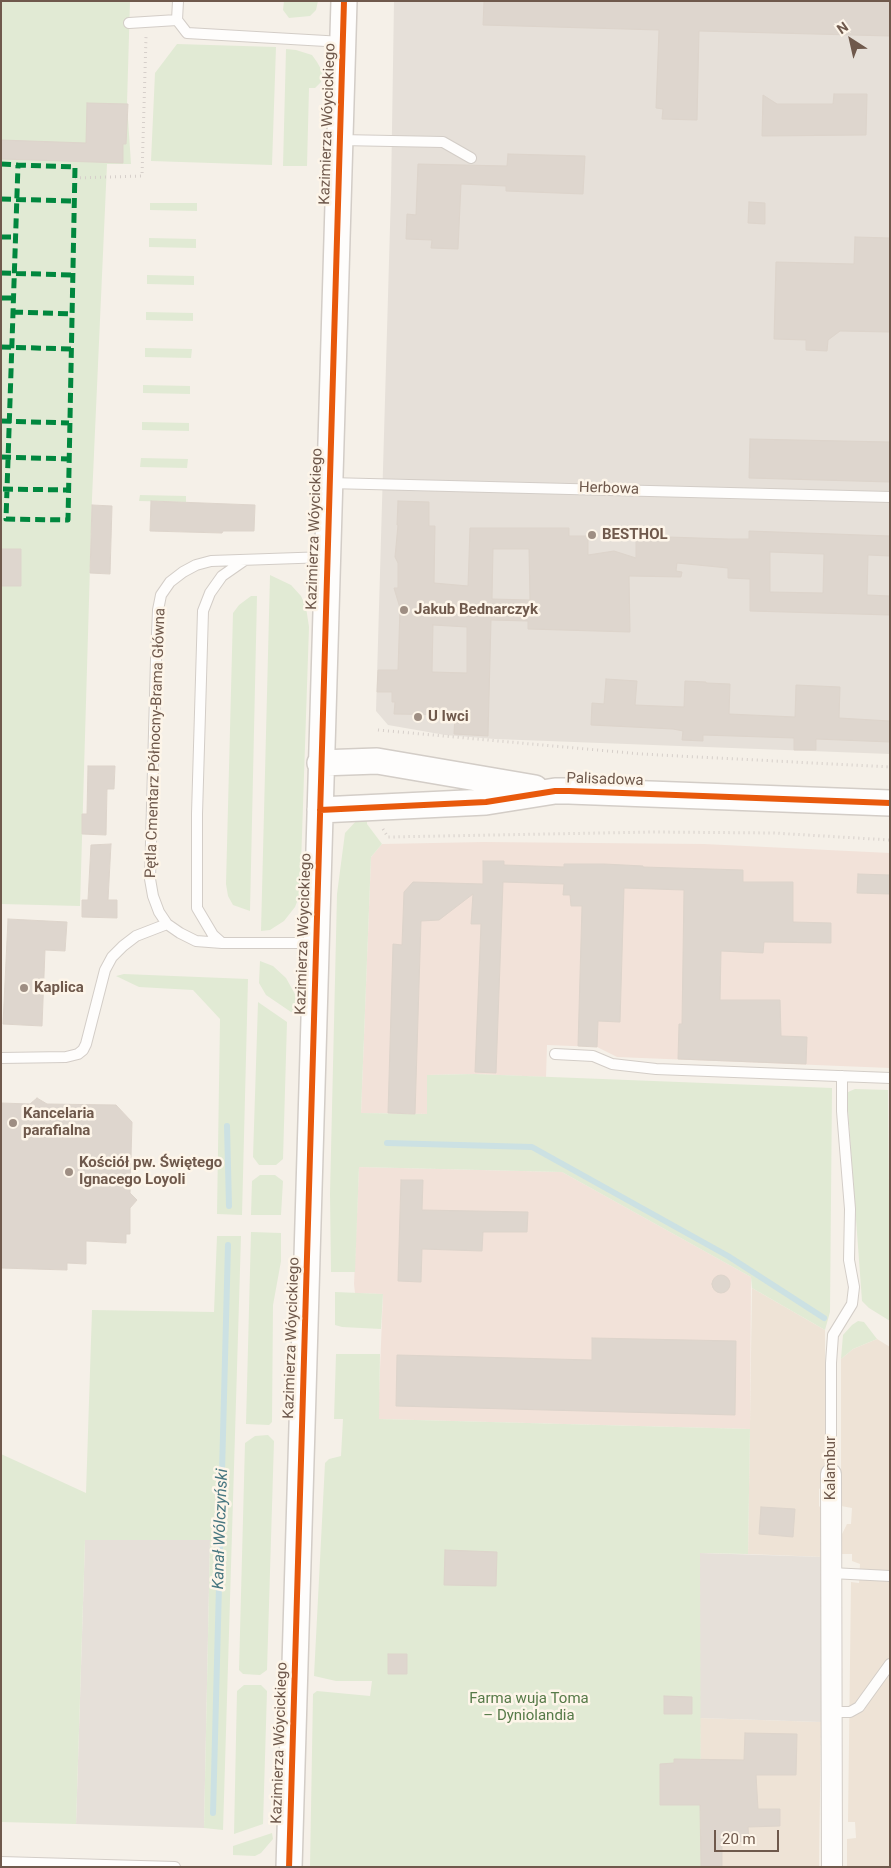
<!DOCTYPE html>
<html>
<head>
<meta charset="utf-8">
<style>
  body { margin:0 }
  #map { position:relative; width:891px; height:1868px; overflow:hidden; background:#f5f0e8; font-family:Roboto,sans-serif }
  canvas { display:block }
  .frame { position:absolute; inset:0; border:2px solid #6f594c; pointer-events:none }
  .north { position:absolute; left:826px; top:15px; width:50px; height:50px; -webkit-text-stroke:4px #fdf5e9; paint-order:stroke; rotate:325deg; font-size:14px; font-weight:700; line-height:20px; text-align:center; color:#6f594c }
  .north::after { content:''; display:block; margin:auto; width:18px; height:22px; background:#6f594c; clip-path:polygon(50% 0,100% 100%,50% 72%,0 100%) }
  .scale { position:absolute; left:714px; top:1830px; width:65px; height:22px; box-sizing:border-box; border:2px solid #6f594c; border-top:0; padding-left:6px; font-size:15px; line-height:18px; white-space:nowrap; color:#6f594c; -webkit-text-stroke:4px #fdf5e9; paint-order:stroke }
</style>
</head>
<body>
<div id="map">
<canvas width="891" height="1868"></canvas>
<div class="frame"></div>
<div class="north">N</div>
<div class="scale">20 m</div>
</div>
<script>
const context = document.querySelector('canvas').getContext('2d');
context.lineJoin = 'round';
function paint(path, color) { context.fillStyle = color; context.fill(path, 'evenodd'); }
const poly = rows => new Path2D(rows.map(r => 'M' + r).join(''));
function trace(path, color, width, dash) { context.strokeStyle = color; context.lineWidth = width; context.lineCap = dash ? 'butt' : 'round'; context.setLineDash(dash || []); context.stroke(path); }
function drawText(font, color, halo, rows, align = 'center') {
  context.font = font + ' Roboto,sans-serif'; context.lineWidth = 5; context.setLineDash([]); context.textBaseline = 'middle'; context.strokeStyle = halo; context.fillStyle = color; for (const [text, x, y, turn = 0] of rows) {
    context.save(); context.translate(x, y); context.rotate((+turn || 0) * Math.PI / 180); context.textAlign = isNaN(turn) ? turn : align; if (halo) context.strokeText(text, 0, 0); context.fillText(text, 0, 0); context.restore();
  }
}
paint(poly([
  [752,1288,825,1330,825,1486,819,1489,819,1506,824,1511,823,1557,748,1554],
  [877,1339,890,1347,890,1867,847,1867,847,1839,856,1838,855,1822,848,1822,851,1582,859,1583,860,1564,852,1561,852,1554,840,1554,842,1534,847,1524,851,1524,852,1508,841,1506,841,1359,853,1349],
  [700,1718,821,1722,819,1867,701,1867]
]), '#eee3d6');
paint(poly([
  [484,842,704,844,890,853,890,1068,617,1057,597,1047,547,1045,546,1077,475,1074,428,1075,427,1114,361,1113,371,857,382,844],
  [359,1167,562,1172,751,1277,750,1429,378,1419,383,1294,355,1293,354,1284]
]), '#f2e2d9');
paint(poly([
  [394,1,890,1,890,754,495,739,445,735,388,725,376,711,391,192],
  [85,1540,210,1540,204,1828,76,1824],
  [700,1553,823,1557,821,1722,700,1718]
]), '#e6e0d9');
paint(poly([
  [1,1,130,1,127,104,131,164,107,164,92,498,80,906,1,904],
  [284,1,318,1,316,10,310,16,289,18,283,10],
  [177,44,276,47,272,165,151,161,155,73],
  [286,49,296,50,312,55,317,62,322,71,321,82,315,88,309,88,307,166,283,166],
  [150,203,197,203,197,211,150,210],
  [149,238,196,239,196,248,149,247],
  [147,275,194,276,194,285,147,284],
  [146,312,193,313,193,321,146,320],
  [145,348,192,349,191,358,145,357],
  [143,385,190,386,190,394,143,393],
  [142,422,189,423,189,431,142,430],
  [141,458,188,459,187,468,140,467],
  [140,495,186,496,186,502,139,501],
  [270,575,291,585,301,596,306,607,309,627,300,894,295,907,284,921,270,930,261,931],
  [251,596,257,596,250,911,233,905,228,896,226,884,233,613,239,605],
  [367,818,367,824,382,844,371,857,361,1113,427,1114,427,1075,475,1074,832,1088,830,1312,825,1330,752,1288,751,1277,562,1172,359,1167,355,1272,331,1272,330,1194,337,894,345,833,357,820],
  [260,961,273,966,286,978,296,996,297,1012,291,1012,266,995,259,983],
  [124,974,248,979,242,1215,217,1214,220,1019,193,990,139,987,116,976],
  [258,1002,287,1022,283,1159,276,1165,259,1165,253,1157],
  [855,1089,888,1090,890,1321,869,1308,862,1301,847,1096,848,1092],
  [260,1175,275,1175,283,1181,281,1215,251,1215,252,1181],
  [251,1232,281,1233,281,1261,273,1305,272,1422,269,1425,246,1424],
  [217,1236,241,1236,223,1830,204,1828,210,1540,85,1540,76,1824,1,1822,1,1454,86,1493,92,1310,214,1312],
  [335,1292,383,1294,381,1329,342,1327,335,1325],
  [858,1321,864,1322,877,1339,853,1349,841,1359,843,1335,852,1325],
  [336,1354,380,1354,379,1419,750,1429,748,1554,700,1553,701,1867,310,1867,313,1694,317,1691,370,1696,372,1681,336,1681,314,1676,325,1463,329,1459,341,1456,343,1419,334,1419],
  [268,1435,274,1441,267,1670,260,1675,243,1674,239,1670,245,1443,255,1436],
  [244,1685,261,1685,267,1691,263,1824,234,1834,237,1691],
  [272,1833,273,1839,261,1853,255,1856,233,1855,233,1846]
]), '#e1ead4');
trace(poly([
  [227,1126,229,1206],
  [387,1143,532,1147,728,1256,824,1318],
  [213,1813,228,1245]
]), '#cce1e3', 6);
const building = poly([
  [484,1,890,1,890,36,699,31,697,120,662,119,663,109,656,108,659,30,483,25,484,1],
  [834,94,867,94,866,135,762,136,763,95,777,104,833,104,834,94],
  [87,103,128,104,126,144,123,144,123,163,1,159,1,140,86,143,87,103],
  [508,154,585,156,583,194,506,191,506,186,461,184,458,249,431,248,432,240,406,239,407,214,416,215,418,164,507,166,508,154],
  [749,202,765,203,765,224,748,223,749,202],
  [855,237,890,238,890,332,840,331,828,340,827,351,806,350,806,340,774,339,776,262,854,264,855,237],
  [750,439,890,442,890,482,749,478,750,439],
  [151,501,255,505,254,531,223,531,222,533,150,531,151,501],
  [398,501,429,502,429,526,435,526,434,583,468,586,470,528,569,528,569,536,588,536,588,555,614,551,636,558,636,532,645,530,654,531,668,537,728,539,749,539,749,531,890,536,890,556,868,555,867,595,890,596,890,615,750,611,750,579,728,578,728,568,677,563,676,571,682,572,681,577,629,576,630,632,528,629,528,621,491,620,488,736,454,734,455,715,394,714,395,702,392,702,392,692,377,692,378,670,398,670,400,608,394,588,398,588,398,563,395,557,398,525,397,525,398,501],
  [493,549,529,549,530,600,492,599,493,549],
  [770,552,824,554,823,593,770,592,770,552],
  [433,625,467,627,467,673,432,672,433,625],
  [92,505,112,506,110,574,90,573,92,505],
  [1,549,21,549,21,586,1,586,1,549],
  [606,679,637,681,635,705,684,707,685,681,706,682,706,683,730,684,729,714,795,717,796,685,840,687,839,718,890,721,890,742,816,739,816,750,794,750,794,738,703,735,703,741,682,740,683,731,673,729,591,725,592,703,604,704,606,679],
  [88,766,115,766,114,789,107,789,106,835,82,834,82,814,87,814,88,766],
  [111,844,108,900,117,900,117,918,82,917,82,900,88,900,91,845,111,844],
  [483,861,504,861,504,865,564,867,564,864,604,864,643,866,643,867,743,870,743,882,793,882,793,922,831,923,831,943,764,942,763,953,721,951,720,1000,780,1000,781,1036,807,1037,806,1064,678,1059,679,1024,682,1024,684,890,624,888,620,1022,598,1021,597,1047,578,1046,582,906,571,906,570,895,563,895,564,884,503,882,496,1073,475,1072,481,924,471,924,473,894,439,920,421,921,415,1114,388,1113,393,944,402,945,404,892,413,882,483,884,483,861],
  [858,874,890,875,890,894,857,893,858,874],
  [8,919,67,922,65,951,45,950,42,1026,3,1024,8,919],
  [37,1098,47,1104,116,1105,132,1122,130,1193,137,1200,130,1208,130,1234,126,1234,126,1243,86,1241,86,1264,67,1263,67,1270,1,1268,1,1103,30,1104,37,1098],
  [401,1180,423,1180,422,1210,528,1212,527,1232,483,1232,482,1251,422,1249,421,1282,398,1281,401,1180],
  '712 1284a9 9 0 1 1 18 0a9 9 0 1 1-18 0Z',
  [592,1338,736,1341,735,1415,396,1406,397,1355,592,1360,592,1338],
  [761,1507,795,1509,793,1537,759,1534,761,1507],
  [445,1550,497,1552,496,1586,444,1585,445,1550],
  [388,1654,407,1654,407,1674,388,1674,388,1654],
  [664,1696,692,1697,692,1714,664,1714,664,1696],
  [745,1733,797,1734,796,1775,756,1775,758,1809,780,1809,780,1826,748,1827,749,1841,722,1842,722,1867,701,1867,700,1805,660,1805,660,1764,674,1763,674,1759,744,1760,745,1733]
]);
paint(building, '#ded6ce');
trace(building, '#ddd4cb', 1);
const service = poly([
  [177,20,178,1],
  [129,23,177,20,187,33,343,42],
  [340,140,443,142,471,158],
  [329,483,890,497],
  [222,943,213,935,197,908,197,814,203,611,210,593,222,576,245,560],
  [316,943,222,943,196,941,180,933,167,924,159,912,153,896,150,879,156,659,158,610,161,595,170,582,183,572,196,565,211,561,327,557],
  [555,1054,593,1056,612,1064,656,1069,890,1078],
  [1,1058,66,1057,78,1054,83,1050,86,1044,105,970,112,957,123,946,136,936,167,924],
  [831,1474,831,1363,833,1335,852,1304,854,1287,849,1260,850,1209,842,1111,842,1076],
  [831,1573,890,1576],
  [832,1712,850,1712,859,1707,890,1664],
  [1,1862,175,1867]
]);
const minor = poly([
  [831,1474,832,1867]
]);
const tertiary = poly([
  [320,763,377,761,535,788],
  [320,810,486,802,555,791,569,791,890,803],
  [289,1867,344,1]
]);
trace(service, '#d3cdc7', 12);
trace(minor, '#d3cdc7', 22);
trace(tertiary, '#d3cdc7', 28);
trace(poly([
  [75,178,142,176,146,37],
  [1,519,6,519],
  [378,730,641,754,890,767],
  [383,829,388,837,654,832,774,833,890,840]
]), '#d6cfca', 3, [1, 4]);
trace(service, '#fefdfc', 10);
trace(minor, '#fefdfc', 20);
trace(tertiary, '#fefdfc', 25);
trace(poly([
  [1,164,18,165,75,167,68,520,6,519,18,165],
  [1,199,74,201],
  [1,237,16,237],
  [1,273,73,275],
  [1,298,14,298],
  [13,312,72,314],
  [1,347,71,349],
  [1,421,69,423],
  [1,457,69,459],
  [3,489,68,490]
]), '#00873e', 5, [10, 5]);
trace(poly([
  [320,810,486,802,555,791,569,791,890,803],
  [289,1867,344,1]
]), '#e8590c', 6);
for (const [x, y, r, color] of [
  [592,535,5,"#9e8e83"],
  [404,610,5,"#9e8e83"],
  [418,717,5,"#9e8e83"],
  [24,988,5,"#9e8e83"],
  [13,1123,5,"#9e8e83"],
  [69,1172,5,"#9e8e83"]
]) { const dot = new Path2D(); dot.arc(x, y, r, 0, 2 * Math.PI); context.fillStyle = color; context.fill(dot); trace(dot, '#fdf5e9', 2); }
drawText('15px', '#6f594c', '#fdf5e9', [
  ["Kazimierza Wóycickiego",328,124,-88],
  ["Herbowa",609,489,2],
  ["Kazimierza Wóycickiego",315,529,-88],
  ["Pętla Cmentarz Północny-Brama Główna",156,743,-88],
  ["Palisadowa",605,780,2],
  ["Kazimierza Wóycickiego",304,934,-88],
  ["Kazimierza Wóycickiego",292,1338,-88],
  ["Kalambur",831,1468,-90],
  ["Kazimierza Wóycickiego",280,1743,-88]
]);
drawText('bold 15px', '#6f594c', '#fdf5e9', [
  ["BESTHOL",602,535],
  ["Jakub Bednarczyk",414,610],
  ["U Iwci",428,717],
  ["Kaplica",34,988],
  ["Kancelaria",23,1114],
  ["parafialna",23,1131],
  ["Kościół pw. Świętego",79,1163],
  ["Ignacego Loyoli",79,1180]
], 'left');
drawText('15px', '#567a48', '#fdf5e9', [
  ["Farma wuja Toma",529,1699],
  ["– Dyniolandia",529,1716]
]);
drawText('italic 16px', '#487781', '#fdf5e9', [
  ["Kanał Wólczyński",221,1529,-88]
]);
</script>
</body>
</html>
